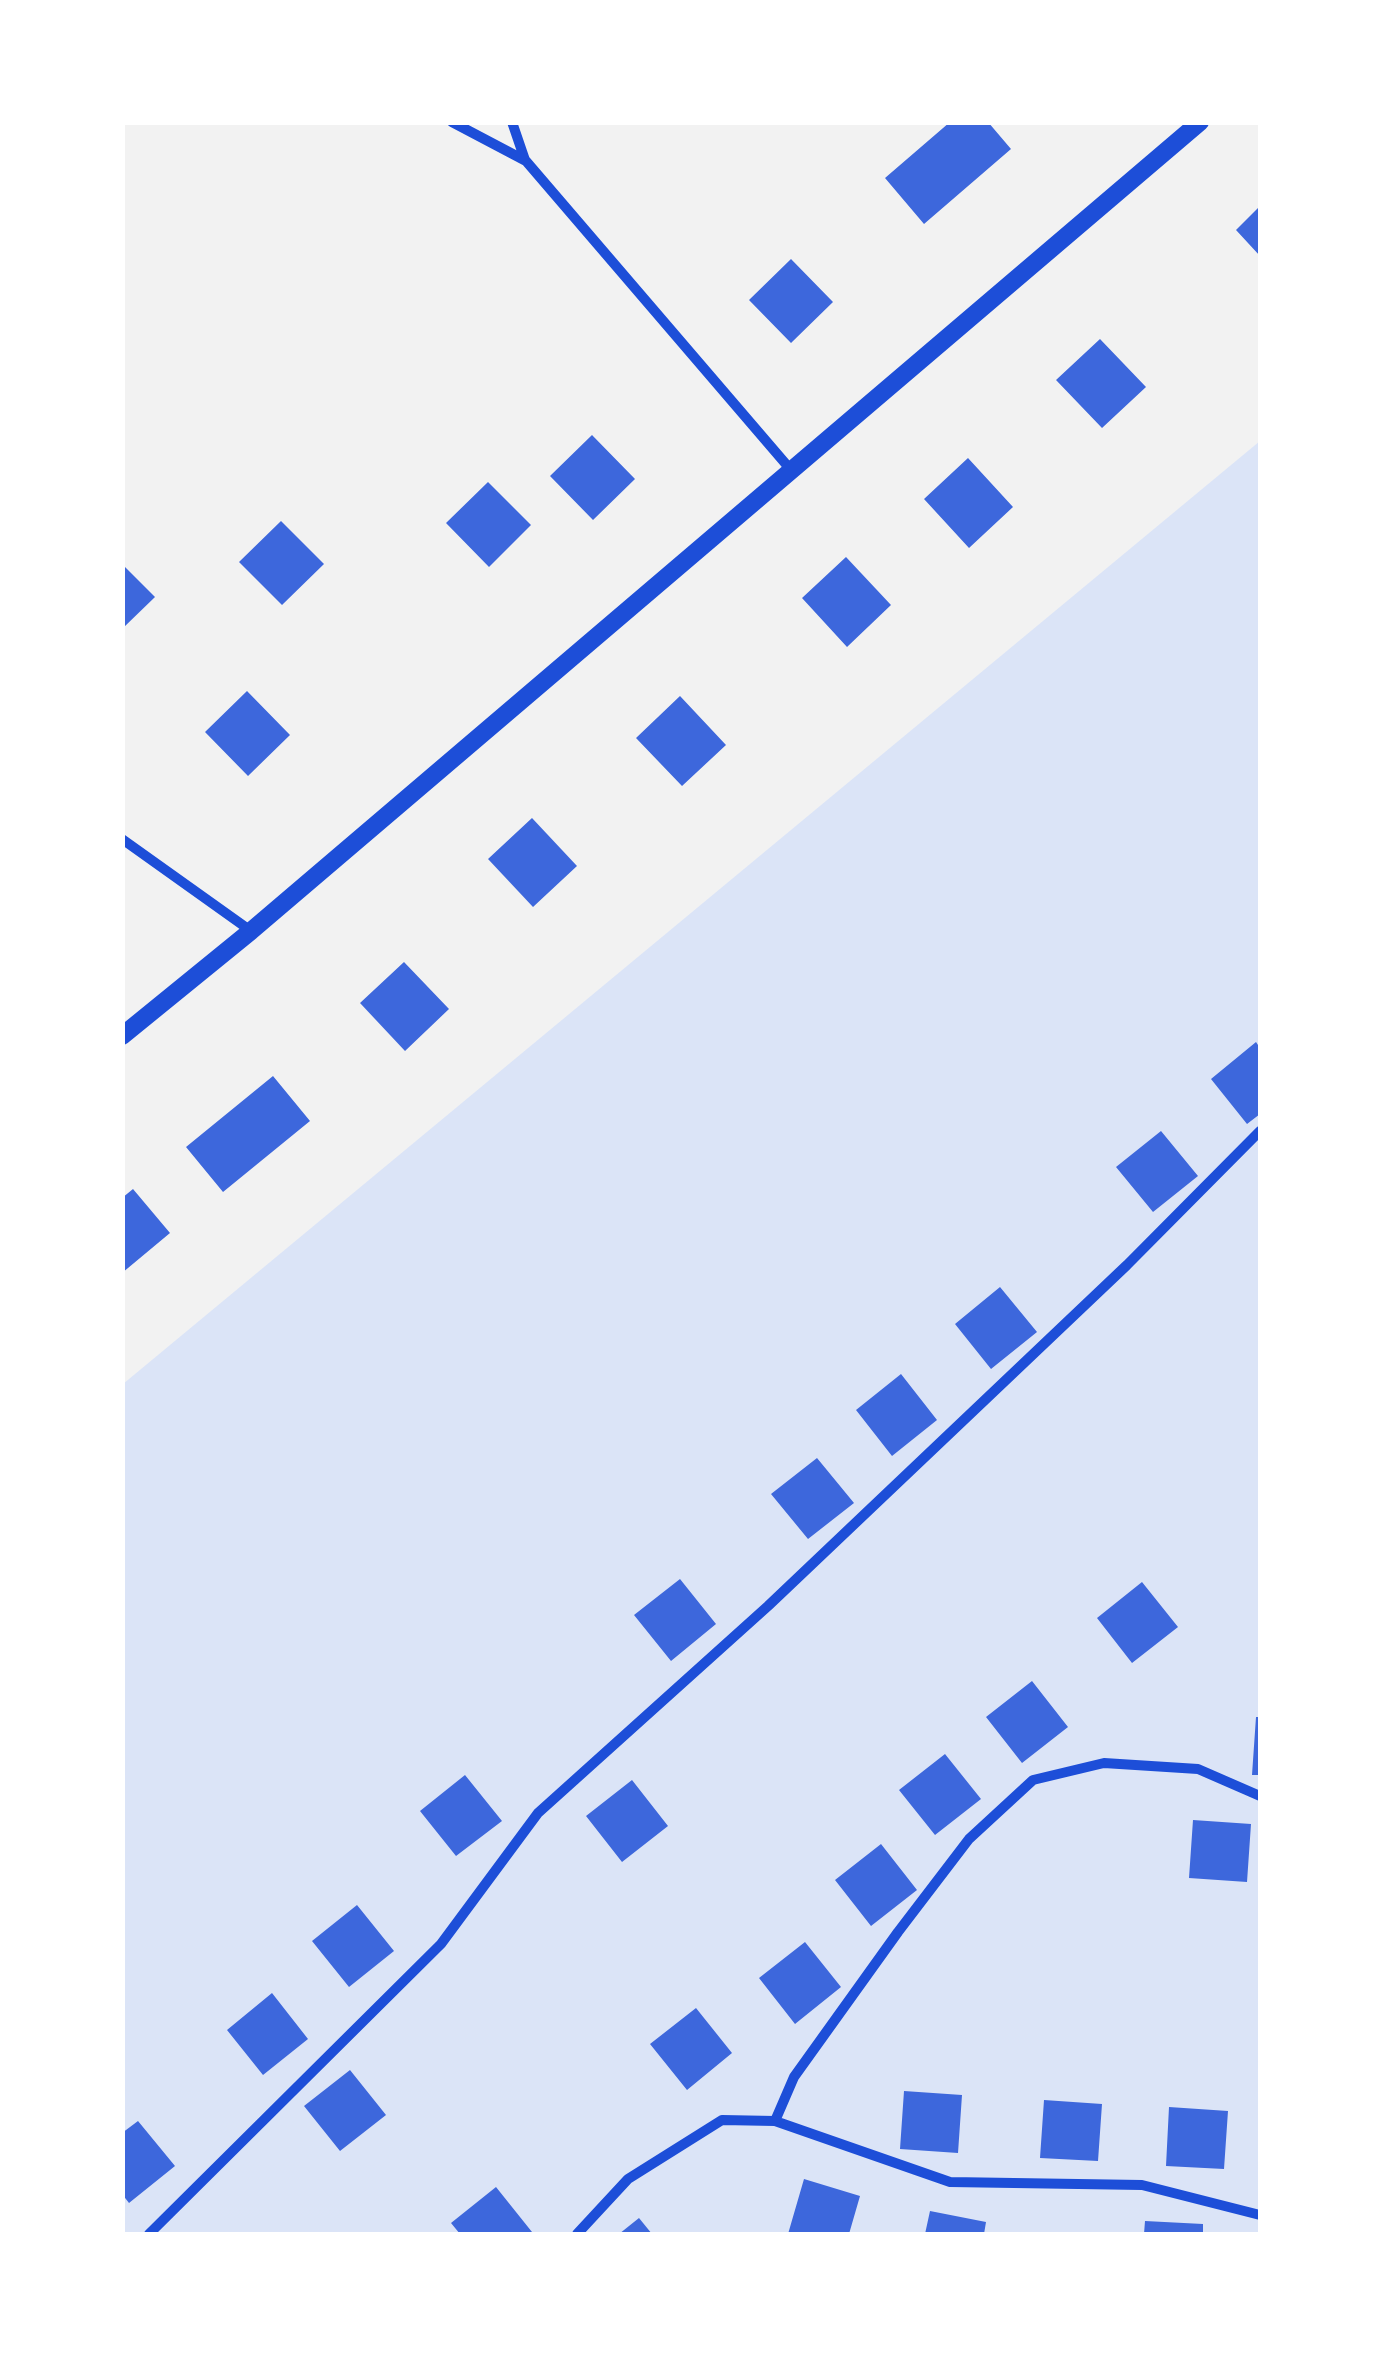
<!DOCTYPE html>
<html>
<head>
<meta charset="utf-8">
<style>
  body { margin:0 }
  #map { position:relative; width:1383px; height:2357px; overflow:hidden; background:#f2f2f2; font-family:"Fira Sans",sans-serif }
  canvas { display:block }
  .frame { position:absolute; inset:0; border:125px solid #fff; pointer-events:none }
</style>
</head>
<body>
<div id="map">
<canvas width="1383" height="2357"></canvas>
<div class="frame"></div>
</div>
<script>
const context = document.querySelector('canvas').getContext('2d');
context.lineJoin = 'round';
function paint(path, color) { context.fillStyle = color; context.fill(path, 'evenodd'); }
const poly = rows => new Path2D(rows.map(r => 'M' + r).join(''));
function trace(path, color, width, dash) { context.strokeStyle = color; context.lineWidth = width; context.lineCap = dash ? 'butt' : 'round'; context.setLineDash(dash || []); context.stroke(path); }
paint(poly([
  [1260,441,1260,2234,123,2234,123,1384]
]), '#dbe4f7');
paint(poly([
  [950,122,988,122,1011,149,924,224,885,178],
  [1260,206,1260,256,1236,230],
  [791,259,833,302,791,343,749,300],
  [1100,339,1146,387,1102,428,1056,380],
  [592,435,635,479,593,520,550,476],
  [968,458,1013,507,969,548,924,499],
  [488,482,531,525,489,567,446,523],
  [281,521,324,564,282,605,239,562],
  [846,557,891,605,847,647,802,598],
  [122,564,155,597,122,629],
  [247,691,290,735,248,776,205,732],
  [680,696,726,745,682,786,636,738],
  [532,818,577,866,533,907,488,859],
  [404,962,449,1009,405,1051,360,1003],
  [1256,1042,1260,1048,1260,1114,1247,1124,1211,1079],
  [273,1076,310,1121,223,1192,186,1147],
  [1161,1131,1198,1176,1153,1212,1116,1167],
  [133,1189,170,1233,122,1273,122,1198],
  [1000,1287,1037,1332,991,1369,955,1324],
  [901,1374,937,1420,892,1456,856,1410],
  [817,1458,854,1503,808,1539,771,1494],
  [680,1579,716,1624,671,1661,634,1615],
  [1142,1582,1178,1627,1132,1663,1097,1618],
  [1032,1681,1068,1727,1022,1763,986,1717],
  [1256,1717,1260,1717,1260,1775,1252,1775],
  [945,1754,981,1799,935,1835,899,1790],
  [465,1775,502,1821,456,1856,420,1811],
  [632,1780,668,1826,622,1862,586,1816],
  [1193,1820,1251,1824,1247,1882,1189,1878],
  [881,1844,917,1890,871,1926,835,1880],
  [357,1905,394,1951,349,1987,312,1941],
  [805,1942,841,1987,795,2024,759,1978],
  [272,1993,308,2039,263,2075,227,2030],
  [696,2008,732,2053,687,2090,650,2044],
  [350,2070,386,2115,340,2151,304,2106],
  [904,2091,962,2095,958,2153,900,2149],
  [1044,2100,1102,2104,1098,2161,1040,2158],
  [1169,2107,1228,2111,1224,2169,1166,2166],
  [138,2121,175,2166,129,2203,122,2194,122,2133],
  [804,2179,860,2196,849,2234,788,2234],
  [496,2187,532,2232,460,2234,451,2223],
  [930,2211,986,2222,984,2234,925,2234],
  [639,2218,652,2234,619,2234],
  [1145,2221,1203,2224,1203,2234,1144,2234]
]), '#3d67dc');
trace(poly([
  [452,122,526,161,791,470],
  [512,122,525,160],
  [122,839,251,931],
  [775,2121,950,2182,1142,2185,1260,2215],
  [149,2234,441,1944,538,1813,768,1606,1127,1265,1260,1131],
  [577,2234,628,2179,722,2120,775,2121,794,2077,898,1932,969,1839,1033,1780,1104,1763,1198,1769,1260,1796]
]), '#1d4ed8', 10);
trace(poly([
  [122,1036,251,931,1200,122]
]), '#1d4ed8', 18);
</script>
</body>
</html>
